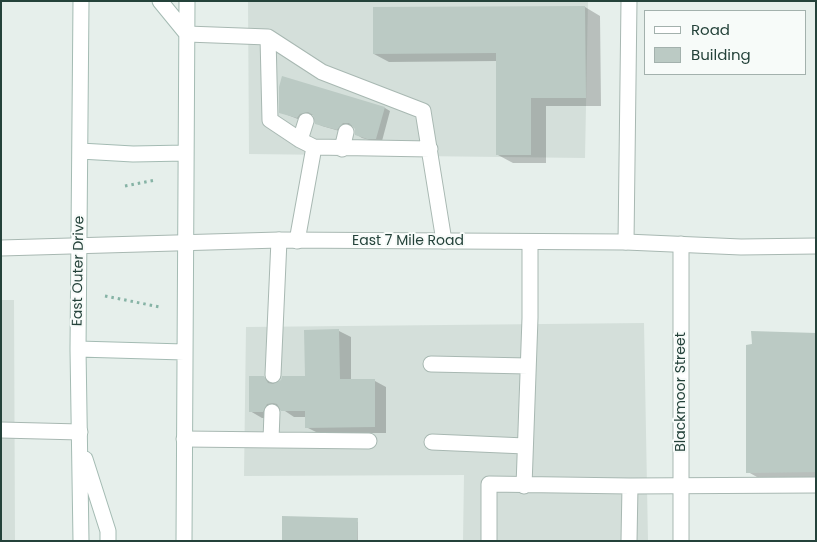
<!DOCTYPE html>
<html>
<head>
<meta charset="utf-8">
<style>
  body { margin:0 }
  #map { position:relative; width:817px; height:542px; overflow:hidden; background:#e6efeb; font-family:Poppins,sans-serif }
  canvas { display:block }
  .frame { position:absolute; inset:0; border:2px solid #24423a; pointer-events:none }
  .legend { position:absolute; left:644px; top:10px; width:162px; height:65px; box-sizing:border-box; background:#f7fbf9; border:1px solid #a3b1ad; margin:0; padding:6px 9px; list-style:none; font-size:15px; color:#24423a }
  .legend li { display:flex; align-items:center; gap:10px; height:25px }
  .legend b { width:25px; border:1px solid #a3b1ad }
</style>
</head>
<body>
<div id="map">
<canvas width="817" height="542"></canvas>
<div class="frame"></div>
<ul class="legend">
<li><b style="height:6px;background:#fff"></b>Road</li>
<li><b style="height:14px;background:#bbcac4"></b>Building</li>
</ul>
</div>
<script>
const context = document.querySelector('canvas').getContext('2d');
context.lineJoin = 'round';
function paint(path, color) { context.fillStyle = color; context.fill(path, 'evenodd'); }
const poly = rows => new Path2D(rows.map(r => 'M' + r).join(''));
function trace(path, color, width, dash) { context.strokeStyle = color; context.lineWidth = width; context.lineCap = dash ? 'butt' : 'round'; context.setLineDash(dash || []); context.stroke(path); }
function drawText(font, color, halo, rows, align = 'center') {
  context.font = font + ' Poppins,sans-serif'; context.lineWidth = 4; context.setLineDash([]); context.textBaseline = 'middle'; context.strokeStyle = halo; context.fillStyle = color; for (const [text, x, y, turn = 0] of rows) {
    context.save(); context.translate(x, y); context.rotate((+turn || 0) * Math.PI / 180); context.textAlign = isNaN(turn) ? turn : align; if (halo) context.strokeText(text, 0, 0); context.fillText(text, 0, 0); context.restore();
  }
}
paint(poly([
  [588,1,585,158,249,154,248,2],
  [1,300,14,300,15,541,1,541],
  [644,323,648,541,463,541,464,475,244,476,246,327]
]), '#d4dfda');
paint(poly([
  [585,7,600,16,601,106,546,106,546,163,513,163,498,155,497,61,389,62,374,54,374,8],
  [385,108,390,111,382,141,373,141,362,138,356,134,356,128,353,126,345,128,343,132,322,126,316,123,314,115,306,116,303,121,280,112],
  [306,331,339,331,351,337,351,381,375,381,386,387,386,433,318,433,306,427,306,417,294,417,282,409,279,410,274,418,262,418,250,411,263,377,276,384,307,378],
  [816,334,816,482,766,482,748,472],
  [353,519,358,522,358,541,283,541]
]), '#0003');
paint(poly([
  [585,6,586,98,531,98,531,155,496,155,496,53,373,54,373,7],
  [282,76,385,107,376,139,367,139,355,135,355,129,349,123,343,123,337,130,315,124,313,115,308,112,300,114,297,118,279,113,279,87],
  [339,329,340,379,375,379,375,427,305,428,305,411,281,411,277,404,273,403,267,404,263,412,249,412,249,376,264,376,268,383,273,384,281,380,282,376,305,376,304,330],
  [751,331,816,333,816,472,746,473,746,345,752,344],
  [282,516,358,518,357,541,282,541]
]), '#bbcac4');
const service = poly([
  [187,34,268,37,322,72,423,111,444,241],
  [268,37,270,120,300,140,314,147,297,241],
  [300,140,306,121],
  [314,147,430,149],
  [342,149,346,132],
  [431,364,528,366],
  [273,375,279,240],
  [1,430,80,432],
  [184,439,369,441],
  [271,440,272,412],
  [432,442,525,446],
  [524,486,530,318,530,242],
  [630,486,816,485],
  [489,541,489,484,630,486,629,541]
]);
const minor = poly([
  [626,242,629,1],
  [681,244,681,541]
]);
const tertiary = poly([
  [1,248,279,240,626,242,741,247,816,246]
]);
const secondary = poly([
  [81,1,78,349,81,541],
  [160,1,187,34],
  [80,151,133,154,186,153],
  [78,349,184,352],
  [85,459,108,531,108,541],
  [184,541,187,1]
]);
trace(service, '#a8b8b2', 17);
trace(minor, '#a8b8b2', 17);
trace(tertiary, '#a8b8b2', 17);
trace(secondary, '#a4bbb3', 17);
trace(poly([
  [125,186,156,180],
  [105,296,160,307]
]), '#86b3a5', 3, [2.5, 4]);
trace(service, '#fff', 15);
trace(minor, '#fff', 15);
trace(tertiary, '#fff', 15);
trace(secondary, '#fff', 15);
drawText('14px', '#24423a', '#f7fbf9', [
  ["East 7 Mile Road",408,241],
  ["East Outer Drive",79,271,-89],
  ["Blackmoor Street",681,392,-90]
]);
</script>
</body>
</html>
